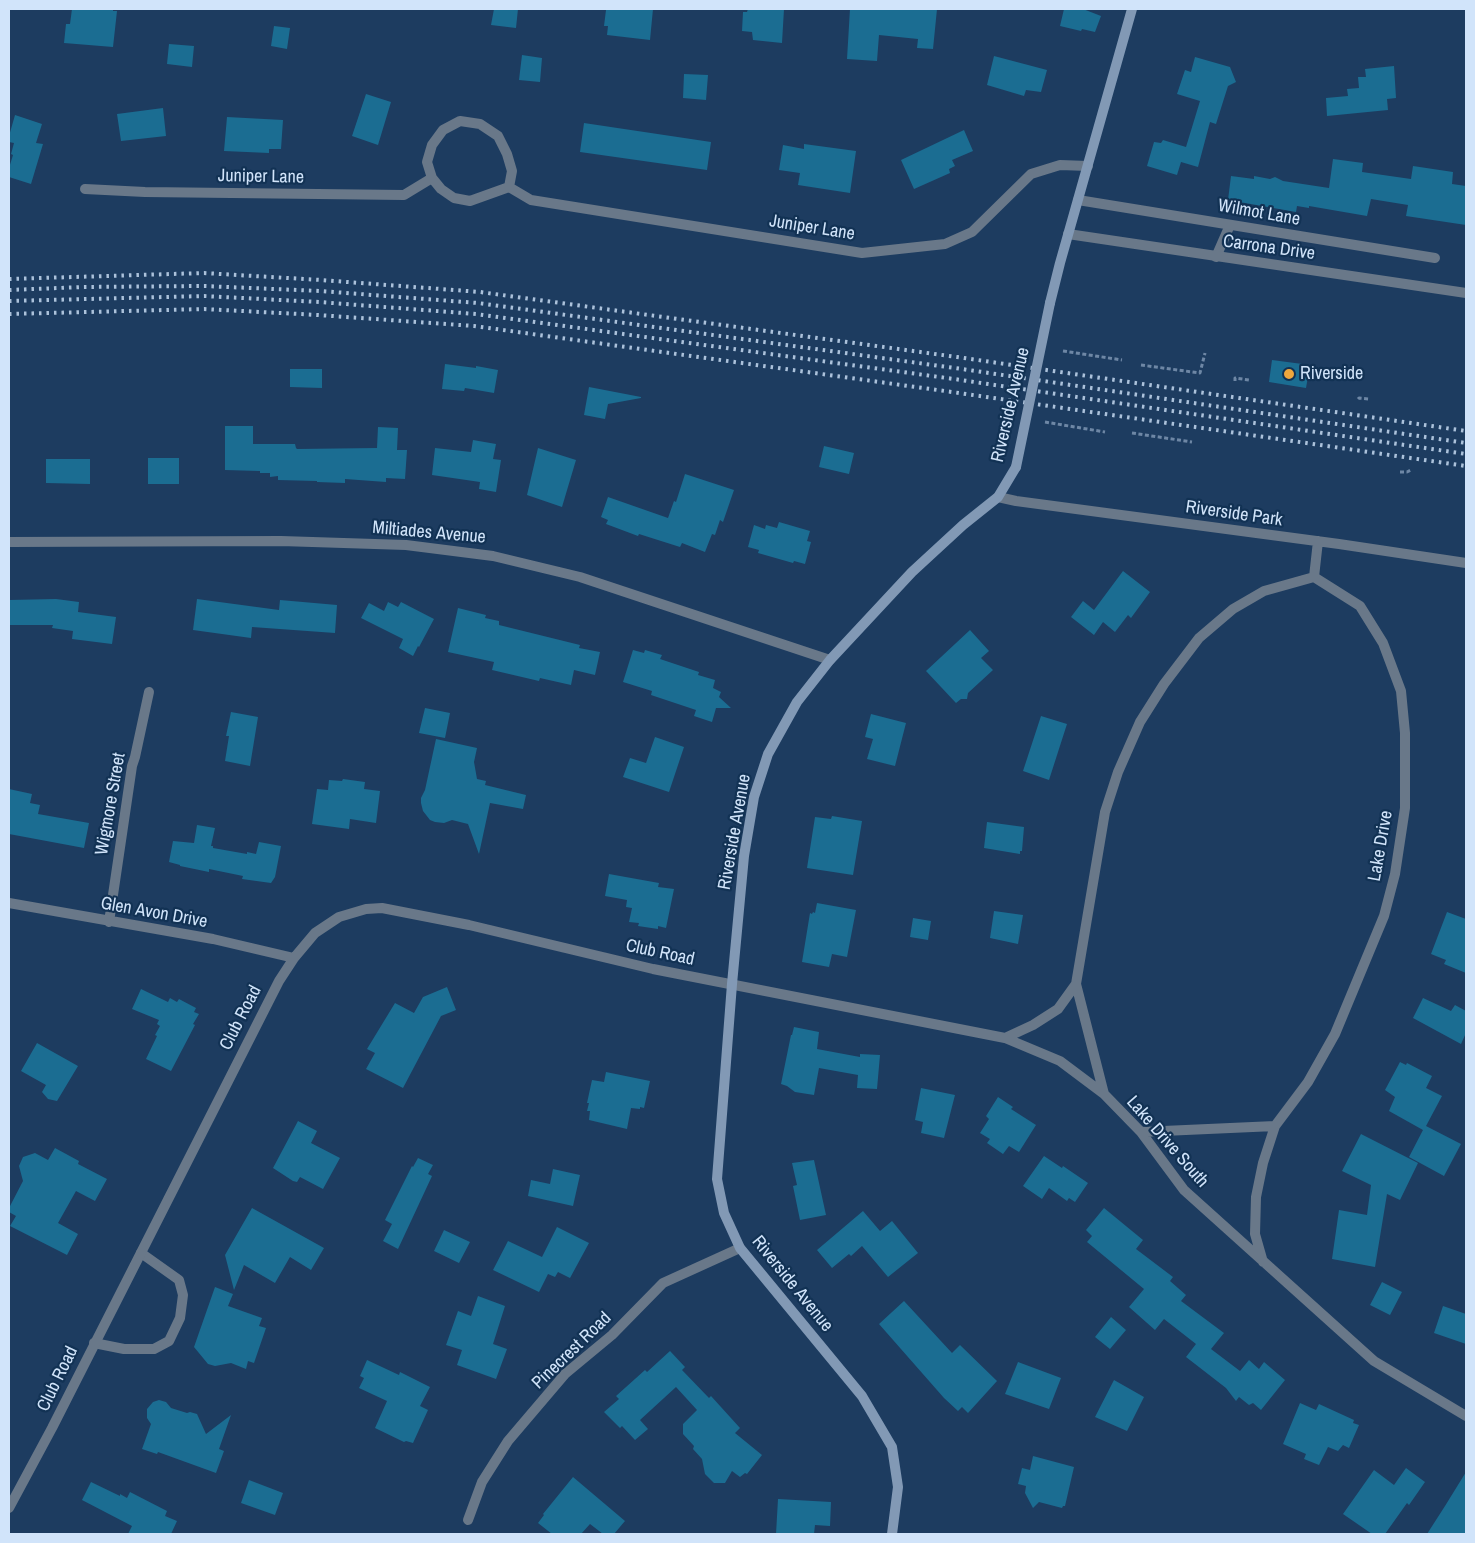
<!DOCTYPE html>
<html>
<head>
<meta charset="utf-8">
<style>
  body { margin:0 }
  #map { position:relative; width:1475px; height:1543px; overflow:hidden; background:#1d3c60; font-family:"Archivo Narrow",sans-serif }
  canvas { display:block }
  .frame { position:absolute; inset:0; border:10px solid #d1e4fa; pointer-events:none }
</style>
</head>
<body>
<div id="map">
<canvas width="1475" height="1543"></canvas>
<div class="frame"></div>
</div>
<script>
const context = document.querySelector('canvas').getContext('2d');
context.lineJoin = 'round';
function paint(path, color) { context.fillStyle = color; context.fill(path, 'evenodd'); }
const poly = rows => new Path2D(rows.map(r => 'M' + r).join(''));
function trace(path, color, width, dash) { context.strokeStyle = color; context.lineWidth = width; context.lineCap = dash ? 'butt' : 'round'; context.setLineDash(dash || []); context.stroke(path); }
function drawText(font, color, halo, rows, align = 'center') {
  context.font = font + ' "Archivo Narrow",sans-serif'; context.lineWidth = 4.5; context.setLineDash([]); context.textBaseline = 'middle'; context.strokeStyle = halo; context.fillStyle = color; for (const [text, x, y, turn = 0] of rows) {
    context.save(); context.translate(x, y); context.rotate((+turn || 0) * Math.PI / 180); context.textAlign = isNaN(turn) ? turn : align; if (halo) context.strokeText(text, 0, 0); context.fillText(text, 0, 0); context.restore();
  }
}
paint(poly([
  [72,9,113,9,113,11,117,11,113,47,64,43,66,24,70,24],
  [494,9,518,9,516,28,491,25],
  [613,9,653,9,650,40,607,35,608,26,604,26,606,10],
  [748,9,784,9,782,43,753,40,752,32,742,31,743,12,747,12],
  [850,9,937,9,933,49,917,48,918,39,879,35,877,61,847,59],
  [1064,9,1083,9,1101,16,1095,32,1082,29,1081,31,1060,26],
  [274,26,290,28,287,49,271,46],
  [169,44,194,46,192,67,167,64],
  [522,55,542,58,540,82,519,80],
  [994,56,1047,70,1041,92,1026,90,1024,96,987,85],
  [1195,57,1230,67,1236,82,1228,86,1216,124,1210,122,1198,167,1181,162,1177,175,1147,166,1154,142,1161,143,1163,140,1186,147,1200,101,1177,94,1185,70,1191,72],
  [1394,66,1396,98,1387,99,1388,110,1327,116,1326,98,1348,96,1347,89,1359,88,1358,77,1366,77,1365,69],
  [684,74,708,75,706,100,683,98],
  [366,94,391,102,378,145,352,136],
  [163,108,166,136,121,141,117,114],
  [15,115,42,124,36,143,43,144,31,184,9,177,9,168,13,155,11,154,14,143,9,142,9,136],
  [227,117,283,120,281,149,269,149,269,153,224,151],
  [584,123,711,142,707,170,580,152],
  [964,130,973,151,952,160,955,166,949,169,950,173,914,189,901,160],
  [804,144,856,151,850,193,798,185,800,173,779,170,783,145,804,149],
  [1333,159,1363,163,1362,172,1411,179,1413,166,1453,172,1452,184,1466,186,1466,225,1406,216,1408,205,1371,199,1367,216,1309,206,1309,208,1297,206,1296,212,1228,200,1231,176,1254,179,1254,176,1270,179,1275,177,1283,181,1329,188],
  [1272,360,1310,365,1306,388,1269,382],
  [445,364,476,368,476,366,498,370,494,393,465,388,464,391,442,389],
  [290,369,322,369,322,388,290,387],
  [589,387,641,397,641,398,608,404,605,419,584,415],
  [225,426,253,426,253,444,295,444,296,448,297,449,377,448,378,427,398,428,397,450,407,450,405,479,386,478,386,482,345,479,345,483,317,482,317,481,278,480,278,476,270,477,270,473,260,473,260,471,225,470],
  [473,440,496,444,493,459,501,460,496,492,479,489,480,482,432,475,435,448,471,452],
  [824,446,854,453,849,474,819,467],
  [538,448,576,460,562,507,527,495],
  [148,458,179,458,179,484,148,484],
  [46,459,90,459,90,484,46,483],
  [685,474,734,490,723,522,720,520,715,535,712,534,705,552,682,543,680,547,639,534,638,536,606,524,608,520,601,517,608,497,668,518,674,501,676,502],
  [779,522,810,531,807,541,811,542,805,564,794,561,793,563,758,553,759,550,748,547,754,525,765,529,766,525,777,528],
  [1123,571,1150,592,1131,618,1128,615,1115,632,1103,622,1094,635,1071,617,1083,601,1094,610],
  [56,599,79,602,78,612,116,617,112,644,72,639,73,631,52,628,53,625,9,625,9,600],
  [197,599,279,610,280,600,337,605,335,633,252,627,251,638,193,630],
  [388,602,398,607,401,602,434,619,419,647,418,646,413,656,399,648,403,639,361,618,369,603,384,611],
  [458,608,486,615,485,618,499,621,499,625,580,645,579,648,600,652,595,675,574,670,571,685,540,678,539,681,492,670,494,662,448,652],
  [970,630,989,651,981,658,993,670,968,693,967,699,961,699,956,703,926,671],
  [633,650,644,653,645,650,662,655,660,659,699,672,698,675,715,680,713,688,721,692,719,697,731,708,716,708,712,722,694,716,696,710,651,695,652,691,623,682],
  [425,708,450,713,445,738,419,733],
  [231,712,258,717,250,766,225,761,229,736,226,736],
  [871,714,906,723,895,766,867,759,873,739,865,737],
  [1041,716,1067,724,1049,780,1023,771],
  [655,737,684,747,669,792,623,777,630,758,646,763],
  [436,739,477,748,474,762,477,779,486,781,485,785,526,795,523,809,490,803,479,854,468,824,452,820,444,823,435,822,430,820,423,811,421,803,421,798,425,790],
  [343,779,365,782,364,789,380,791,376,823,350,819,349,829,312,824,317,789,328,790,329,780,342,781],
  [9,789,32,794,30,803,40,805,38,814,89,823,84,848,9,834],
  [832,816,862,821,853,875,807,868,815,817,831,819],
  [987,822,1024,827,1022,851,1020,851,1020,854,984,848],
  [197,825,215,828,211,846,213,846,213,848,247,854,247,852,256,854,259,842,281,846,275,877,271,883,242,879,243,876,209,869,209,872,180,866,180,865,169,862,173,841,194,843],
  [609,874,659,883,658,887,674,889,666,928,658,926,658,929,638,926,639,923,629,922,632,908,626,907,627,900,605,896],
  [817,903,856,910,847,957,832,954,829,967,802,962,810,913,812,914,813,912,815,913],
  [994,911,1023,915,1018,944,990,938],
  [1447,912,1466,919,1466,973,1444,964,1446,960,1431,954],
  [913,918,931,921,928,940,910,937],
  [447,987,456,1010,441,1016,403,1088,366,1069,375,1053,367,1049,395,1003,414,1013,423,997],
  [141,989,168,1002,170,998,177,1002,179,999,196,1008,194,1012,199,1014,193,1024,195,1025,171,1071,146,1059,157,1036,155,1035,160,1026,157,1024,159,1020,132,1009],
  [1423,998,1451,1011,1455,1005,1466,1011,1466,1033,1461,1044,1413,1018],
  [794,1027,819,1032,817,1049,860,1057,860,1054,880,1055,877,1089,857,1088,858,1075,819,1068,814,1095,795,1092,787,1086,781,1084,791,1035,792,1035],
  [37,1043,78,1066,57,1101,48,1099,42,1092,46,1085,21,1071],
  [1400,1062,1406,1065,1407,1063,1432,1076,1426,1088,1442,1096,1426,1126,1461,1144,1444,1176,1409,1157,1423,1130,1389,1111,1395,1097,1385,1090],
  [606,1072,650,1081,644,1108,640,1107,640,1109,631,1108,627,1129,589,1120,590,1111,587,1111,589,1103,587,1103,592,1080,604,1082],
  [921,1088,955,1095,944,1138,921,1133,923,1122,915,1120],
  [998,1097,1013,1107,1011,1109,1036,1125,1019,1152,1009,1146,1003,1154,987,1143,990,1139,980,1133,989,1119,986,1116],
  [298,1121,317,1131,311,1143,340,1158,323,1189,300,1177,297,1182,293,1181,273,1168],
  [1361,1134,1418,1163,1400,1200,1387,1194,1375,1267,1332,1259,1339,1210,1367,1215,1371,1185,1342,1171],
  [55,1148,79,1161,78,1164,107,1179,95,1201,76,1191,58,1223,78,1234,67,1255,10,1226,16,1216,9,1212,9,1208,23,1181,19,1166,23,1157,35,1153,48,1160],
  [1044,1156,1062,1168,1063,1166,1088,1183,1075,1202,1069,1198,1067,1201,1049,1188,1042,1199,1023,1186],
  [418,1158,433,1165,428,1174,432,1176,398,1249,383,1241,392,1224,385,1220,412,1166,413,1167],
  [814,1160,826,1215,800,1220,793,1186,797,1185,792,1163],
  [553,1169,580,1175,573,1206,528,1196,531,1180,550,1184],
  [252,1208,324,1248,311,1270,290,1257,275,1283,244,1265,234,1290,225,1255],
  [1104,1208,1143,1240,1136,1249,1173,1277,1170,1281,1186,1295,1181,1301,1224,1333,1211,1349,1240,1371,1249,1360,1259,1369,1264,1362,1285,1380,1261,1410,1253,1403,1249,1405,1239,1397,1236,1401,1226,1388,1186,1357,1196,1344,1164,1319,1155,1330,1129,1307,1144,1289,1087,1242,1092,1236,1086,1230],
  [863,1211,880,1231,892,1221,918,1253,888,1277,862,1246,851,1256,849,1254,832,1268,817,1250],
  [557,1227,589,1243,570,1278,558,1272,555,1277,548,1274,539,1292,493,1270,508,1241,542,1257],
  [444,1230,470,1242,459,1263,434,1251],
  [1382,1282,1402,1292,1390,1315,1370,1305],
  [215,1287,233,1294,228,1306,262,1318,259,1326,266,1328,254,1363,248,1361,246,1369,231,1363,215,1366,208,1364,194,1347],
  [478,1296,505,1306,493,1344,507,1349,496,1379,457,1365,462,1350,446,1345,458,1311,471,1316],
  [904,1301,952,1353,960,1345,997,1381,968,1413,962,1407,958,1411,944,1398,879,1324],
  [1443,1306,1466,1314,1466,1344,1434,1333],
  [1111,1317,1126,1330,1110,1349,1095,1337],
  [670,1351,685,1367,682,1370,709,1398,711,1396,740,1428,735,1433,762,1455,747,1474,745,1473,740,1477,732,1471,725,1483,714,1483,705,1474,702,1459,693,1449,694,1446,683,1434,683,1424,697,1410,676,1387,640,1420,648,1429,635,1440,622,1426,620,1428,604,1412,619,1399,616,1396,645,1370,647,1372],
  [367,1360,399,1375,400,1372,430,1387,420,1406,428,1410,413,1443,406,1441,404,1442,375,1428,387,1401,359,1388,364,1378,360,1376],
  [1018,1362,1061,1378,1049,1409,1005,1394],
  [1114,1380,1144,1397,1127,1431,1095,1417],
  [159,1400,166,1402,171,1408,187,1413,190,1412,197,1414,206,1434,231,1415,219,1449,224,1451,216,1473,158,1452,157,1454,142,1449,151,1424,147,1418,147,1409,153,1402],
  [1300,1403,1316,1410,1319,1404,1354,1420,1353,1423,1359,1425,1349,1448,1343,1445,1338,1451,1328,1447,1319,1465,1304,1459,1306,1454,1283,1444],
  [1033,1456,1074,1467,1065,1506,1063,1506,1062,1508,1039,1502,1033,1508,1025,1493,1026,1486,1018,1484,1022,1468,1030,1470],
  [1406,1468,1425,1482,1409,1505,1407,1503,1385,1534,1372,1534,1343,1514,1374,1470,1394,1485],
  [1466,1472,1466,1534,1427,1534,1445,1506],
  [573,1477,625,1521,614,1534,603,1534,590,1524,581,1534,552,1534,538,1523,544,1515,543,1514],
  [249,1480,283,1493,275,1515,241,1503],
  [91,1482,120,1496,120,1494,127,1498,130,1492,167,1511,165,1516,177,1521,171,1534,128,1534,132,1526,82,1500],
  [778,1499,831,1502,830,1526,815,1525,814,1534,776,1534]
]), '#1b6d92');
trace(poly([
  [1063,351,1122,360],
  [1141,365,1200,373,1205,353],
  [1235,381,1235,378,1249,380],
  [1358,399,1359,398,1369,399],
  [1045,422,1105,432],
  [1132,433,1192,442],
  [1400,472,1407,472,1411,470]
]), '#6e87a5', 3, [4, 2.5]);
trace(poly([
  [1216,257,1230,225],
  [94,1343,124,1349,154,1349,169,1341,180,1318,183,1295,179,1280,141,1253]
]), '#697889', 10);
trace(poly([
  [509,187,512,171,507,154,498,136,480,124,460,121,443,130,432,145,427,162,432,178,441,189,454,198,470,201,509,187,531,200,862,253,945,244,972,232,1031,174,1060,165,1088,166],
  [85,189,145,192,404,195,432,178],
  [1078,200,1435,258],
  [1068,234,1466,293],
  [998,497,1016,501,1339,544,1466,563],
  [9,542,281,541,406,545,493,556,580,577,830,660],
  [9,903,213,939,294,958],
  [109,922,132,766,135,757,149,692],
  [1005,1038,1033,1025,1058,1009,1076,984],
  [1104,1094,1076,984,1105,812,1118,772,1140,722,1164,684,1199,638,1233,609,1264,591,1314,577],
  [1141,1132,1275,1126],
  [1263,1262,1255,1234,1256,1197,1263,1163,1275,1126,1308,1082,1335,1034,1384,916,1395,874,1405,808,1405,733,1401,691,1383,643,1360,606,1314,577,1318,541],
  [9,1508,52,1428,279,981,294,958,315,933,339,917,366,909,382,908,469,925,653,969,1005,1038,1060,1061,1104,1094,1141,1132,1184,1190,1374,1361,1466,1416],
  [468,1520,482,1482,508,1441,565,1374,612,1335,663,1283,740,1248]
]), '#697889', 10);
trace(poly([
  [1050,303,1060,263,1132,9],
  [892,1534,898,1487,892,1447,862,1396,740,1248,724,1213,717,1179,732,984,744,856,754,797,768,754,797,702,830,660,912,572,963,525,998,497,1016,467]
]), '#8299b5', 10);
trace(poly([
  [9,279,204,273,321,280,480,292,957,357,1466,431],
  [9,290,83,287,204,286,320,291,478,303,955,368,1466,443],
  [9,301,204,296,319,302,476,314,954,379,1466,454],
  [9,314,204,309,318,315,474,326,952,392,1466,466]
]), '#acc2db', 4, [2.5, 5]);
trace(poly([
  [1016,467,1050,303]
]), '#8299b5', 10);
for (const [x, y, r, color] of [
  [1289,374,6,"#eea73d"]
]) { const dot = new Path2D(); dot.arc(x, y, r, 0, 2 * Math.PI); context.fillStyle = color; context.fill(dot); trace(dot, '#123254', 2); }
drawText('18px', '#d1e4fa', '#123254', [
  ["Juniper Lane",261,177,1],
  ["Wilmot Lane",1259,213,10],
  ["Juniper Lane",812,228,9],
  ["Carrona Drive",1269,248,8],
  ["Riverside Avenue",1011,405,-77],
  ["Riverside Park",1234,514,8],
  ["Miltiades Avenue",429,533,5],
  ["Wigmore Street",111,804,-80],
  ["Riverside Avenue",735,832,-80],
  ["Lake Drive",1381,846,-80],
  ["Glen Avon Drive",154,913,10],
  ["Club Road",660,953,12],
  ["Club Road",241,1018,-63],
  ["Lake Drive South",1167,1142,49],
  ["Riverside Avenue",792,1284,51],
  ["Pinecrest Road",572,1351,-44],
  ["Club Road",58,1379,-64]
]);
drawText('18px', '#d1e4fa', '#123254', [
  ["Riverside",1300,374]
], 'left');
</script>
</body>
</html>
